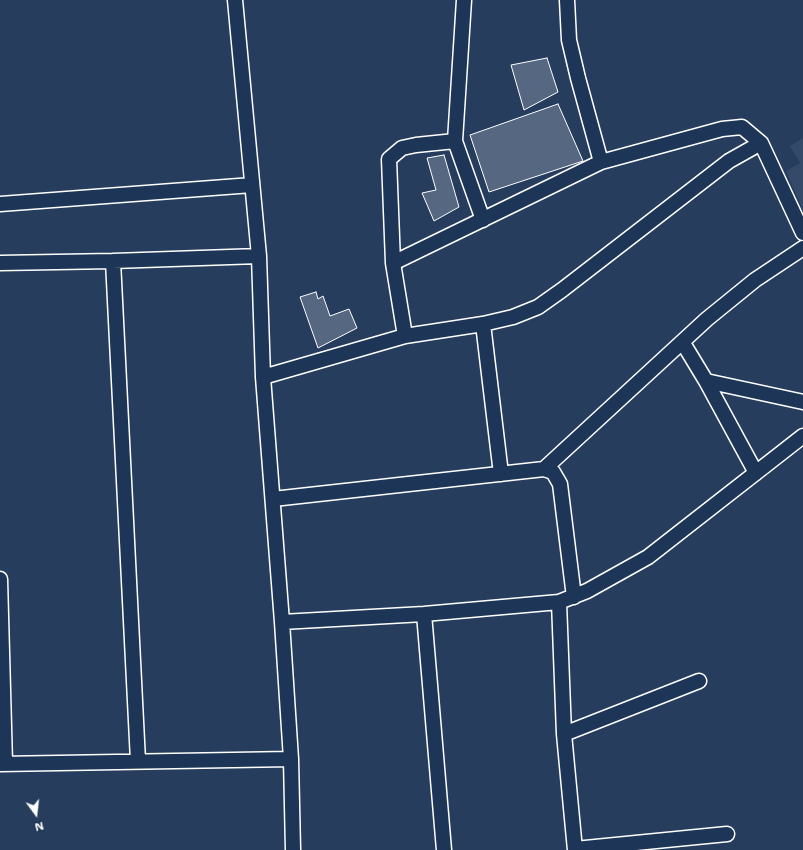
<!DOCTYPE html>
<html>
<head>
<meta charset="utf-8">
<style>
  body { margin:0 }
  #map { position:relative; width:803px; height:850px; overflow:hidden; background:#263d5e; font-family:"Shantell Sans",sans-serif }
  canvas { display:block }
  .north { position:absolute; left:16px; top:794px; width:40px; height:40px; -webkit-text-stroke:3px #1d3557; paint-order:stroke; rotate:165deg; font-size:11px; font-weight:700; line-height:16px; text-align:center; color:#fff }
  .north::after { content:''; display:block; margin:auto; width:14px; height:18px; background:#fff; clip-path:polygon(50% 0,100% 100%,50% 72%,0 100%) }
</style>
</head>
<body>
<div id="map">
<canvas width="803" height="850"></canvas>
<div class="north">N</div>
</div>
<script>
const context = document.querySelector('canvas').getContext('2d');
context.lineJoin = 'round';
function paint(path, color) { context.fillStyle = color; context.fill(path, 'evenodd'); }
const poly = rows => new Path2D(rows.map(r => 'M' + r).join(''));
function trace(path, color, width, dash) { context.strokeStyle = color; context.lineWidth = width; context.lineCap = dash ? 'butt' : 'round'; context.setLineDash(dash || []); context.stroke(path); }
paint(poly([
  [803,138,803,210,786,171,800,163,790,146]
]), '#344a68');
const building = poly([
  [547,58,558,92,524,110,511,65,547,58],
  [558,104,583,161,489,192,470,135,558,104],
  [444,155,459,207,434,221,422,193,436,190,427,158,444,155],
  [316,292,318,299,323,296,330,316,349,309,357,328,318,348,300,297,316,292]
]);
paint(building, '#556781');
trace(building, '#fff', 1);
const street = poly([
  [235,0,259,256,263,377,282,622,291,759,293,850],
  [464,0,455,141,483,220],
  [567,0,569,40,578,78,601,162],
  [0,204,252,185],
  [113,261,138,761],
  [0,263,113,261,259,256],
  [393,263,601,162,722,129,742,127,761,143,803,233],
  [483,324,501,474],
  [405,336,393,263,389,159,402,148,416,145,455,141],
  [683,343,706,381,756,473],
  [263,377,405,336,483,324,513,317,538,307,562,290,729,161,761,143],
  [706,381,803,402],
  [544,469,707,319,755,280,803,248],
  [273,499,544,469,553,472,560,484,574,597],
  [0,579,5,764],
  [559,602,564,734,575,850],
  [424,614,444,850],
  [282,622,424,614,559,602,587,591,648,557,803,436],
  [564,734,699,681],
  [0,764,291,759],
  [575,849,727,834]
]);
trace(street, '#fff', 17);
trace(street, '#1d3557', 14);
</script>
</body>
</html>
